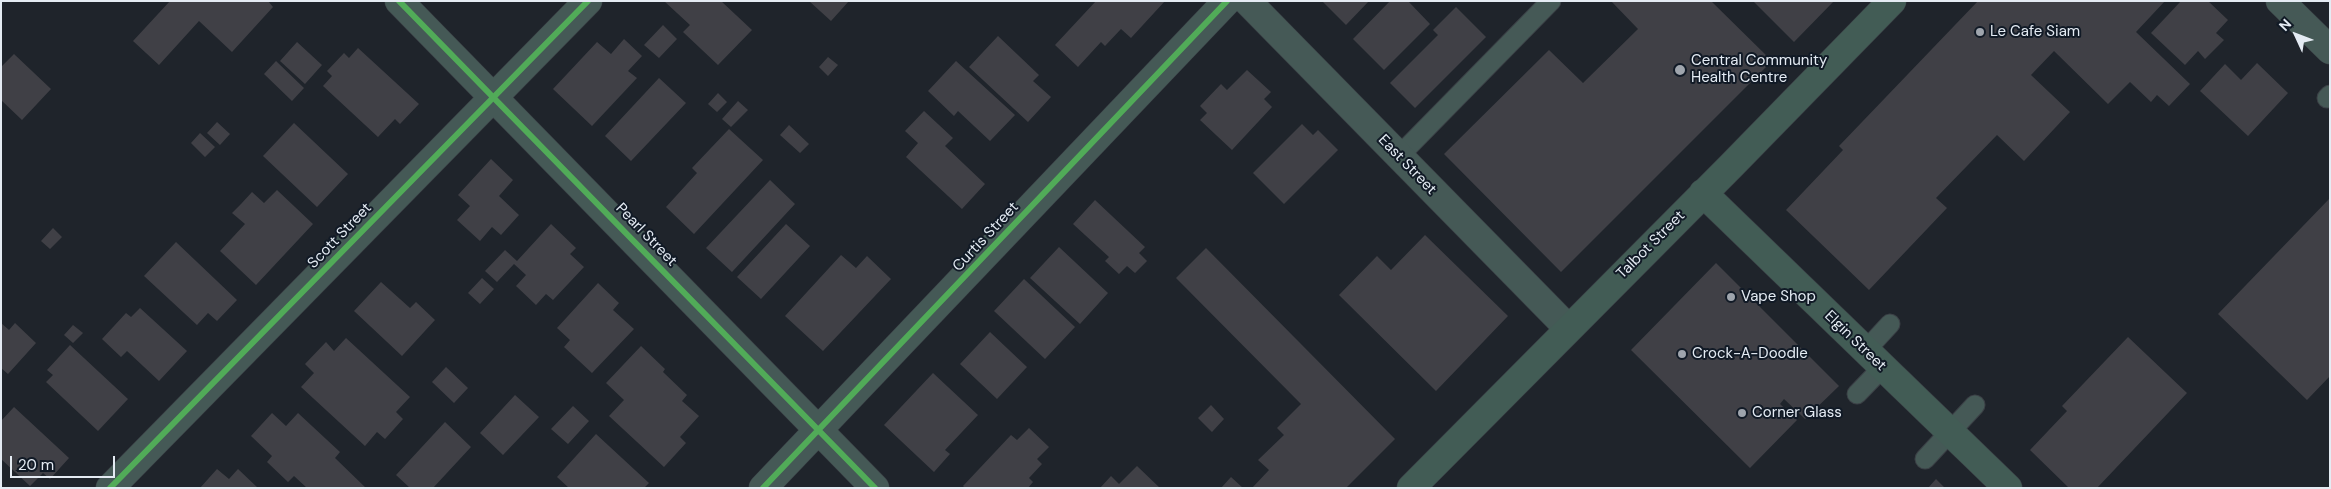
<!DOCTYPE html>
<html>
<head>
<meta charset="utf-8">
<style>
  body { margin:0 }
  #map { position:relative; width:2331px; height:489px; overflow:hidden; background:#1f242b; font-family:"DM Sans",sans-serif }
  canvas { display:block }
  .frame { position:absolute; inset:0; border:2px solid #e4ebf3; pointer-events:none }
  .north { position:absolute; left:2271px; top:10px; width:50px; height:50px; -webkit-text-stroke:4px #111a26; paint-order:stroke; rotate:313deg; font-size:14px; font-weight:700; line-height:20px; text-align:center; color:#e4ebf3 }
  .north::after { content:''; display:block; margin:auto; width:18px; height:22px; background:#e4ebf3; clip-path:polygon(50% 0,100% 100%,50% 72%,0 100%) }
  .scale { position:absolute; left:10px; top:456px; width:105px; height:22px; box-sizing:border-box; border:2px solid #e4ebf3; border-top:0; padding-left:6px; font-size:15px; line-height:18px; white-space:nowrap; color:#e4ebf3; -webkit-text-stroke:4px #111a26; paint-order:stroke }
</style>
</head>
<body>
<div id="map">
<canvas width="2331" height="489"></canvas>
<div class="frame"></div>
<div class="north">N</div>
<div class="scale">20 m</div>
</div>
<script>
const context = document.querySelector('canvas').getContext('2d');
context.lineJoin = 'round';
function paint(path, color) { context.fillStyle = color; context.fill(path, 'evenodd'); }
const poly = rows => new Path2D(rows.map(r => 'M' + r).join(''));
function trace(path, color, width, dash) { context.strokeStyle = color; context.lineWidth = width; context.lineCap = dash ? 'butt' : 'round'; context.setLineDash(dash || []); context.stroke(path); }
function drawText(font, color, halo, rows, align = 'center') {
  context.font = font + ' "DM Sans",sans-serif'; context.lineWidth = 4; context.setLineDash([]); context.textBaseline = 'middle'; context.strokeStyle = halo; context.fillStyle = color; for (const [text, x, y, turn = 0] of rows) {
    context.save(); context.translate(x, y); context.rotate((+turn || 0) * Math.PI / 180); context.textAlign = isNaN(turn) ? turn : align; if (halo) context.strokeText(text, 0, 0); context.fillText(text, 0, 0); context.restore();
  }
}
paint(poly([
  [170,1,268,1,273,7,232,52,199,21,159,65,133,41],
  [664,1,721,1,752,30,718,65,683,32,690,25],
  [809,1,849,1,831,21],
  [1096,1,1165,1,1131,38,1121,29,1105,46,1101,42,1078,67,1055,45],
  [1322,1,1369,1,1346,25],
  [1390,1,1408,1,1430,24,1384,70,1353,39],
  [1611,1,1711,1,1772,61,1561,272,1444,154,1549,50,1583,83,1638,29],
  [1753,1,1834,1,1794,42],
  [1978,1,2165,1,2136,32,2190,84,2169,106,2157,95,2151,102,2130,82,2108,104,2054,51,2031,75,2070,112,2024,161,1997,135,1936,198,1947,208,1869,290,1786,210,1843,150,1839,146],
  [2181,1,2208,1,2228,20,2216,33,2224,40,2205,59,2198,51,2185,65,2151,33],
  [1456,7,1486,37,1415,108,1390,83,1438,35,1433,30],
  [663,25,677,39,659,58,644,45],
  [998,36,1039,75,1033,81,1051,97,1028,122,969,67],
  [624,39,642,56,628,71,637,78,592,126,553,89,597,42,611,54],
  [297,42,322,65,305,84,280,61],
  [358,48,419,104,400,124,395,119,378,137,323,86,332,76,327,71,344,53,349,58],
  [14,54,51,89,22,120,1,100,1,67],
  [828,57,838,65,828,76,819,67],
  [276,61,304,88,292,101,264,74],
  [956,61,1015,115,990,141,958,111,954,116,928,91],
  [2257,63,2288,93,2248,136,2200,91,2225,64,2241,80],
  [1247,70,1271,92,1264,99,1272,107,1232,150,1200,120,1207,113,1200,106,1221,84,1227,90],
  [659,78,686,103,631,161,605,136],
  [718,93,727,102,717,112,708,104],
  [738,101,748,110,731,127,722,119],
  [924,111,953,138,945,146,985,184,962,209,906,157,918,143,905,131],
  [217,122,230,134,220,145,207,133],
  [294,123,348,174,317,207,263,156],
  [1302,124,1313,135,1318,130,1338,150,1284,204,1253,173],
  [789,125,809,144,800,153,780,135],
  [729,129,763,160,694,234,666,207,697,173,692,168],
  [200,133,215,147,205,157,191,143],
  [491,159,513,180,499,196,519,215,501,235,492,227,480,241,457,220,470,206,458,195],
  [770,180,795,204,732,272,706,248],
  [277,190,313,224,256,285,220,251,245,224,232,213,241,204,252,192,264,203],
  [2330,198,2330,376,2307,400,2218,314],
  [1095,200,1145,247,1139,253,1147,261,1135,273,1127,266,1119,274,1105,261,1109,257,1073,224],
  [551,224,576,248,570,254,584,267,553,300,546,294,536,305,516,286,526,275,514,264,497,282,485,271,505,250,517,261],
  [786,224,810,246,761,299,737,277],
  [53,228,62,237,50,249,41,241],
  [1425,235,1508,316,1436,391,1339,295,1377,256,1391,270],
  [176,242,237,300,217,321,208,313,197,325,144,276],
  [1059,247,1108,293,1080,324,1030,278],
  [1206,248,1395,439,1346,488,1252,488,1269,470,1258,460,1284,435,1277,428,1301,404,1176,278],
  [841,255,856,268,867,256,891,279,823,351,785,316],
  [1716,263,1839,386,1805,419,1784,399,1780,404,1797,420,1750,468,1631,350],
  [482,278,494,289,480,304,468,293],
  [1024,279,1075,327,1045,359,994,311],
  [381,282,410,308,416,302,435,320,402,356,354,311],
  [598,283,619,303,613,310,634,329,592,373,564,347,570,340,557,328],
  [140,308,187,351,159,381,127,351,121,357,102,339,126,313,131,317],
  [1,323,9,330,15,323,36,343,8,374,1,368],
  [73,325,83,333,73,343,64,335],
  [990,332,1027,367,997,399,960,364],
  [2128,337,2187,393,2097,488,2069,488,2030,450,2067,411,2062,406],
  [346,338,410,397,396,412,403,419,385,439,377,432,365,446,301,387,314,373,305,364,326,342,334,351],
  [70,345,128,399,98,431,46,382,53,375,47,370],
  [641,346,665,369,663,372,687,395,682,401,699,416,680,437,686,443,664,467,609,416,624,400,606,383],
  [446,367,468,388,454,403,432,382],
  [933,373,978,415,945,450,950,454,934,472,884,425],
  [515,395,539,417,503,455,480,433],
  [1211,405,1224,419,1212,432,1198,418],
  [573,406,589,421,568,444,551,429],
  [14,407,69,458,50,479,43,473,30,486,1,459,1,421],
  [272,413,286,426,298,413,340,452,335,458,366,488,307,488,294,476,288,482,267,462,272,456,251,436],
  [445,422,471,447,433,488,410,488,396,475],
  [1029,428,1049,447,1037,459,1042,464,1029,478,1033,482,1028,488,965,488,963,486,1011,435,1017,440],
  [596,434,649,483,644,488,569,488,557,477],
  [1137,466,1160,488,1100,488,1111,476,1119,484],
  [217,469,229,479,238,469,258,488,200,488],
  [1231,477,1243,488,1221,488],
  [1936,479,1945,488,1928,488]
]), '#404046');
const lane = poly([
  [2327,98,2330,95],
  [1399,156,1551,1],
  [1866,350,1890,324],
  [1857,394,1883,367],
  [1925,459,1975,405]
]);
const street = poly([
  [399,1,875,488],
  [1247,1,1568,328],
  [2280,1,2330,50],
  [110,488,588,1],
  [763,488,1227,1]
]);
const secondary = poly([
  [1703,193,2008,488],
  [1411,488,1731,166,1892,1]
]);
trace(lane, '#3b4046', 21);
trace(street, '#3b4046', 29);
trace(secondary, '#3b4046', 29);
trace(lane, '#455956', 19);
trace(street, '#455956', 28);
trace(secondary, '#425c55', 28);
trace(poly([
  [399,1,875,488],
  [110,488,588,1],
  [763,488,1227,1]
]), '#51ab58', 6);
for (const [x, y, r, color] of [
  [1980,32,5,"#9fa5ad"],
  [1680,70,6,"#9fa5ad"],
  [1731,297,5,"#9fa5ad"],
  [1682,354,5,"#9fa5ad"],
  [1742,413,5,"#9fa5ad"]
]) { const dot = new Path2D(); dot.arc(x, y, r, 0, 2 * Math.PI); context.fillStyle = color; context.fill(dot); trace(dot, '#111a26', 2); }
drawText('15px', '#e4ebf3', '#111a26', [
  ["Le Cafe Siam",1990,32],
  ["Central Community",1691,61],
  ["Health Centre",1691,78],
  ["Vape Shop",1741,297],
  ["Crock-A-Doodle",1692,354],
  ["Corner Glass",1752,413]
], 'left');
drawText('15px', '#e4ebf3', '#111a26', [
  ["East Street",1407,165,46],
  ["Pearl Street",646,235,46],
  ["Scott Street",340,236,-46],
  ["Curtis Street",986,237,-47],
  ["Talbot Street",1651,245,-45],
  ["Elgin Street",1855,341,44]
]);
</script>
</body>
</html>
